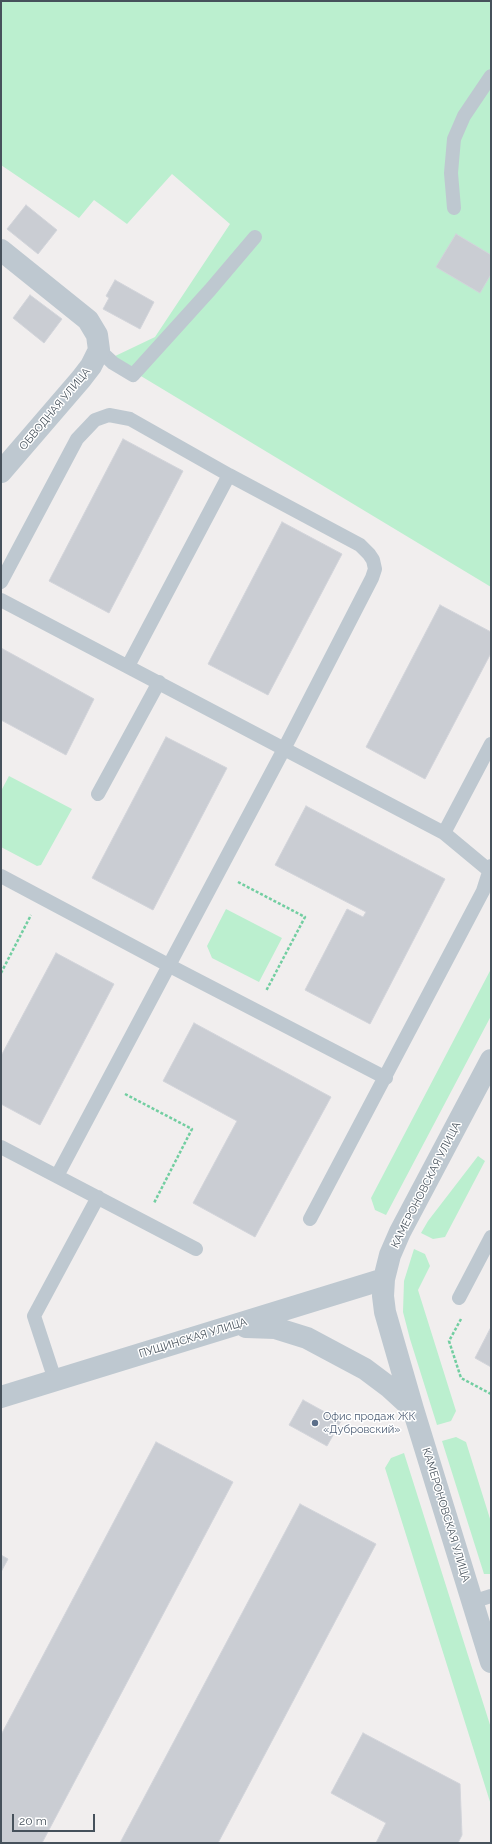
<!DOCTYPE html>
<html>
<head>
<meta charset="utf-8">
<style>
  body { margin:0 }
  #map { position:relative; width:492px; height:1844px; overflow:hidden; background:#f1eeee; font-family:Raleway,sans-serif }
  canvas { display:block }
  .frame { position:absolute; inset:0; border:2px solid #46515b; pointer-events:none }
  .scale { position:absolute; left:12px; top:1814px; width:83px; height:18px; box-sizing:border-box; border:2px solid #46515b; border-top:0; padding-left:5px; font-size:12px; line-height:14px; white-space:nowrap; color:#46515b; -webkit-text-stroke:3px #fff; paint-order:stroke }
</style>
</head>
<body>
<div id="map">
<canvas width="492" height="1844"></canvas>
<div class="frame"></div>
<div class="scale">20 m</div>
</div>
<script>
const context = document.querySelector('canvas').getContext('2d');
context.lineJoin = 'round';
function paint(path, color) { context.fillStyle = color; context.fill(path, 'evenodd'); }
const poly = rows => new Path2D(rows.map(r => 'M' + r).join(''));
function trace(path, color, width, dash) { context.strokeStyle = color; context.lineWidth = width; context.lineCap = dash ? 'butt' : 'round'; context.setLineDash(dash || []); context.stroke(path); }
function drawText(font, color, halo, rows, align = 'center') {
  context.font = font + ' Raleway,sans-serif'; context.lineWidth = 3; context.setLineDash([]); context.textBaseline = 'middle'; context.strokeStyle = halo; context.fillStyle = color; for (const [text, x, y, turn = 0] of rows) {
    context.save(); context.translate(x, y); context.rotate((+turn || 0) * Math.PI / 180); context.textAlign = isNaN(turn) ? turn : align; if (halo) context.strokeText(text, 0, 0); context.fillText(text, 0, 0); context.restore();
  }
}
paint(poly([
  [1,1,491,1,491,587,111,358,155,337,230,224,172,174,127,224,94,200,79,218,1,165],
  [9,776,72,809,41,865,37,866,1,847,1,791],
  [226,909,282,938,259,982,212,958,207,946],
  [491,969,491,1016,386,1215,375,1210,371,1198],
  [478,1156,485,1161,445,1237,433,1239,421,1233,428,1221],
  [414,1249,425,1254,430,1266,418,1290,456,1411,451,1421,437,1425,410,1339,403,1312,404,1281],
  [456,1437,466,1442,491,1522,491,1574,484,1574,442,1441],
  [404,1453,491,1728,491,1805,385,1468,391,1458]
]), '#bbefcf');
const building = poly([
  [26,205,57,230,38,254,7,229,26,205],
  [456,234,491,255,491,274,480,293,436,267,456,234],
  [115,280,154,302,140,329,103,309,109,298,106,296,115,280],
  [30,295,62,319,44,343,13,318,30,295],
  [123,439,183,471,109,613,49,581,123,439],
  [282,522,342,554,268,695,208,664,282,522],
  [440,605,491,632,491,653,425,779,366,747,440,605],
  [1,648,94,699,66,755,1,720,1,648],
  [166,737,227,768,153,910,92,878,166,737],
  [306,806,445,879,370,1024,305,990,347,909,363,917,366,912,275,865,306,806],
  [56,953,114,984,40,1125,1,1104,1,1056,56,953],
  [194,1023,331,1097,255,1237,193,1203,237,1121,163,1081,194,1023],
  [491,1327,491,1367,475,1358,491,1327],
  [303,1400,341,1421,327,1446,289,1425,303,1400],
  [156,1442,233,1482,42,1843,1,1843,1,1735,156,1442],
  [300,1504,376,1544,218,1843,120,1843,300,1504],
  [1,1555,8,1559,1,1572,1,1555],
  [363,1733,460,1784,462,1835,458,1843,376,1843,386,1823,331,1793,363,1733]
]);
paint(building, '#cacdd3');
trace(building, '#d2d4da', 1);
trace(poly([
  [238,882,305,917,266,991],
  [1,973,31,915],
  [125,1094,192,1129,154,1203],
  [461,1319,449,1341,461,1378,491,1394]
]), '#72cea1', 2.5, [3, 2]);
trace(poly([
  [454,208,451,173,454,139,464,116,491,76],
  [99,350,113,363,133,375,210,290,255,237],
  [1,582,77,439,95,420,109,415,130,419,229,475,128,666],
  [1,600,444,833,491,872],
  [98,794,159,682],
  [444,833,491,744],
  [1,876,170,966,386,1078],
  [1,1147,196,1249],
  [57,1176,284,749,372,578,375,569,373,560,369,554,360,545,229,475],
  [310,1219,483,891,491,866],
  [459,1298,491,1237],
  [55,1380,34,1316,98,1197],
  [472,1602,491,1596]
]), '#bec8d0', 14);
trace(poly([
  [1,250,88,320,97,335,99,350,91,366,81,379,1,472],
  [491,1060,400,1232,390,1255,384,1279,383,1296,385,1312,413,1409,491,1662],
  [246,1327,275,1328,307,1338,365,1369,389,1387,413,1409],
  [1,1397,384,1279]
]), '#bec8d0', 22);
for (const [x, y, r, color] of [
  [315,1423,4,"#5c6f8a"]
]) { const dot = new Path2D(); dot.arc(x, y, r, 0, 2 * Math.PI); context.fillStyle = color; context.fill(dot); trace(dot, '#fff', 1.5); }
drawText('11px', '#46515b', '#fff', [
  ["ОБВОДНАЯ УЛИЦА",55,409,-50],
  ["КАМЕРОНОВСКАЯ УЛИЦА",426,1185,-63],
  ["ПУЩИНСКАЯ УЛИЦА",193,1338,-17],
  ["КАМЕРОНОВСКАЯ УЛИЦА",446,1515,73]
]);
drawText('11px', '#4e5e75', '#fff', [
  ["Офис продаж ЖК",323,1417],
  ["«Дубровский»",323,1430]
], 'left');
</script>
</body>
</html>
